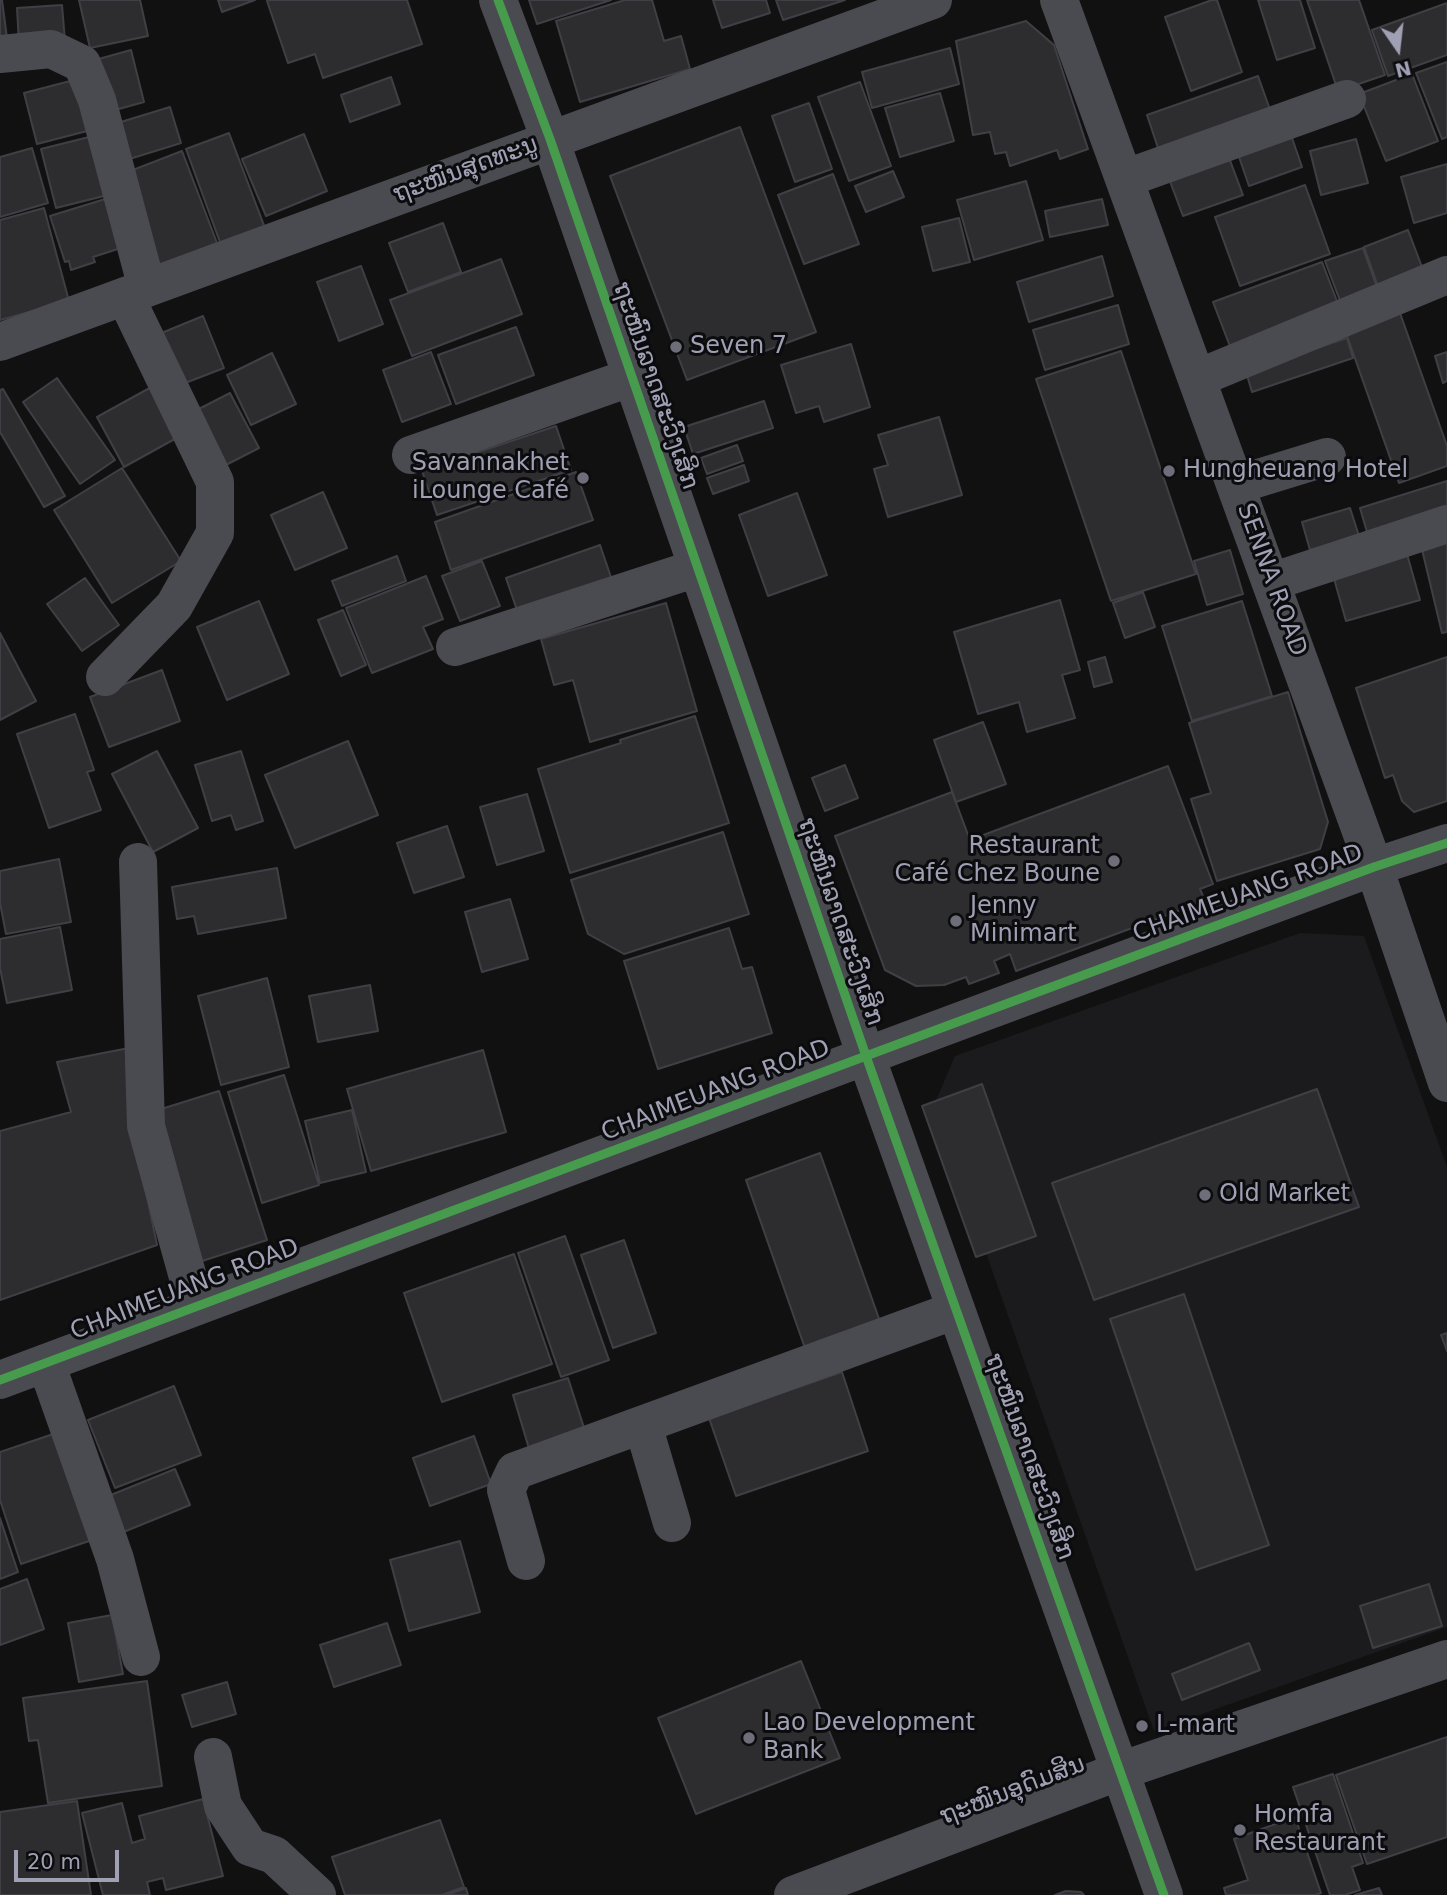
<!DOCTYPE html>
<html>
<head>
<meta charset="utf-8">
<style>
  body { margin:0 }
  #map { position:relative; width:1447px; height:1895px; overflow:hidden; background:#111; font-family:"DejaVu Sans",sans-serif }
  canvas { display:block }
  .north { position:absolute; left:1363px; top:14px; width:70px; height:70px; -webkit-text-stroke:5px #0c0b0d; paint-order:stroke; rotate:166deg; font-size:19px; font-weight:700; line-height:28px; text-align:center; color:#a0a0b4 }
  .north::after { content:''; display:block; margin:auto; width:24px; height:32px; background:#a0a0b4; clip-path:polygon(50% 0,100% 100%,50% 72%,0 100%) }
  .scale { position:absolute; left:14px; top:1850px; width:105px; height:32px; box-sizing:border-box; border:4px solid #a0a0b4; border-top:0; padding-left:9px; font-size:21px; line-height:24px; white-space:nowrap; color:#a0a0b4; -webkit-text-stroke:5px #0c0b0d; paint-order:stroke }
</style>
</head>
<body>
<div id="map">
<canvas width="1447" height="1895"></canvas>
<div class="north">N</div>
<div class="scale">20 m</div>
</div>
<script>
const context = document.querySelector('canvas').getContext('2d');
context.lineJoin = 'round';
function paint(path, color) { context.fillStyle = color; context.fill(path, 'evenodd'); }
const poly = rows => new Path2D(rows.map(r => 'M' + r).join(''));
function trace(path, color, width, dash) { context.strokeStyle = color; context.lineWidth = width; context.lineCap = dash ? 'butt' : 'round'; context.setLineDash(dash || []); context.stroke(path); }
function drawText(font, color, halo, rows, align = 'center') {
  context.font = font + ' "DejaVu Sans","Noto Sans Lao",sans-serif'; context.lineWidth = 6; context.setLineDash([]); context.textBaseline = 'middle'; context.strokeStyle = halo; context.fillStyle = color; for (const [text, x, y, turn = 0] of rows) {
    context.save(); context.translate(x, y); context.rotate((+turn || 0) * Math.PI / 180); context.textAlign = isNaN(turn) ? turn : align; if (halo) context.strokeText(text, 0, 0); context.fillText(text, 0, 0); context.restore();
  }
}
paint(poly([
  [1300,933,1364,936,1447,1167,1447,1627,1154,1731,934,1105,955,1056]
]), '#1b1b1d');
const building = poly([
  [0,0,2,0,7,38,0,39,0,0],
  [79,0,140,0,148,36,90,48,79,0],
  [218,0,255,0,222,12,218,0],
  [270,0,407,0,422,44,323,78,315,54,288,63,267,1,270,0],
  [529,0,611,0,537,24,529,0],
  [625,0,652,0,664,41,681,36,690,69,580,102,556,21,625,0],
  [713,0,766,0,770,13,722,28,713,0],
  [776,0,845,0,783,20,776,0],
  [1212,0,1217,0,1242,72,1191,91,1165,17,1212,0],
  [1258,0,1300,0,1315,48,1277,60,1258,0],
  [1307,0,1359,0,1385,75,1338,91,1307,0],
  [1447,3,1447,55,1388,76,1372,30,1447,3],
  [62,5,65,41,19,44,17,8,62,5],
  [1026,21,1054,45,1088,149,1060,159,1057,150,1010,166,1006,152,995,154,990,132,973,135,956,41,1026,21],
  [950,48,959,84,872,108,862,72,950,48],
  [131,50,144,102,108,112,95,60,131,50],
  [1447,62,1447,137,1442,139,1416,73,1447,62],
  [1412,74,1438,141,1386,161,1359,94,1412,74],
  [1258,76,1273,118,1161,157,1147,115,1258,76],
  [391,77,400,104,350,122,341,95,391,77],
  [78,79,91,130,37,144,24,93,78,79],
  [860,82,891,166,849,181,818,97,860,82],
  [940,93,954,141,900,157,885,108,940,93],
  [809,103,832,169,795,182,772,116,809,103],
  [170,107,181,143,123,161,111,125,170,107],
  [740,127,816,332,687,380,610,176,740,127],
  [1290,132,1302,167,1249,186,1237,151,1290,132],
  [229,133,265,228,221,245,186,149,229,133],
  [304,134,327,191,266,216,242,159,304,134],
  [97,135,112,194,56,208,41,149,97,135],
  [1356,139,1368,183,1321,195,1310,151,1356,139],
  [32,148,48,203,0,217,0,157,32,148],
  [182,151,217,243,160,265,125,173,182,151],
  [1228,155,1243,195,1183,216,1168,176,1228,155],
  [1447,164,1447,213,1414,223,1401,177,1447,164],
  [893,171,904,197,866,212,855,186,893,171],
  [833,174,859,244,804,264,778,195,833,174],
  [1026,181,1043,240,974,260,957,200,1026,181],
  [1305,185,1330,254,1240,286,1215,217,1305,185],
  [115,196,130,245,93,257,95,262,71,270,69,261,65,262,50,216,115,196],
  [1102,199,1108,225,1050,237,1045,211,1102,199],
  [44,208,69,301,0,320,0,220,44,208],
  [959,218,970,262,933,271,922,227,959,218],
  [443,223,461,272,408,292,389,243,443,223],
  [1408,230,1425,275,1380,292,1364,247,1408,230],
  [1363,248,1379,293,1342,306,1325,261,1363,248],
  [1102,256,1113,296,1029,322,1017,282,1102,256],
  [501,259,522,314,412,356,390,300,501,259],
  [1322,262,1340,309,1231,349,1213,302,1322,262],
  [361,266,383,324,339,341,317,282,361,266],
  [1118,305,1129,344,1045,370,1033,330,1118,305],
  [1400,313,1447,446,1447,466,1399,483,1346,333,1400,313],
  [203,316,224,368,180,385,159,334,203,316],
  [516,327,534,375,456,404,438,355,516,327],
  [1347,338,1353,358,1252,392,1246,372,1347,338],
  [851,344,870,407,824,422,819,406,796,413,781,365,851,344],
  [1121,351,1196,574,1111,601,1036,379,1121,351],
  [431,352,451,404,402,422,383,370,431,352],
  [1447,352,1447,381,1443,383,1435,356,1447,352],
  [272,353,296,404,251,425,227,375,272,353],
  [57,378,115,460,80,484,23,402,57,378],
  [155,385,182,435,124,467,97,417,155,385],
  [3,389,65,496,44,507,0,432,0,390,3,389],
  [230,393,259,448,222,467,193,412,230,393],
  [764,401,773,428,693,454,684,427,764,401],
  [939,417,962,495,888,517,874,469,888,465,878,435,939,417],
  [556,426,571,470,437,515,422,471,556,426],
  [737,445,743,461,707,474,701,458,737,445],
  [744,465,749,481,713,494,707,478,744,465],
  [122,468,181,561,112,603,54,510,122,468],
  [576,472,593,520,451,570,435,522,576,472],
  [1447,481,1447,508,1367,532,1360,508,1447,481],
  [323,492,347,548,295,570,271,515,323,492],
  [797,493,827,575,768,596,739,515,797,493],
  [1350,508,1359,536,1310,550,1302,522,1350,508],
  [1447,530,1447,632,1442,633,1419,537,1447,530],
  [600,545,614,586,520,619,506,578,600,545],
  [1405,547,1420,600,1346,621,1331,568,1405,547],
  [1230,550,1243,594,1207,605,1194,561,1230,550],
  [397,556,406,581,342,606,332,581,397,556],
  [482,561,500,606,460,621,442,576,482,561],
  [426,576,443,619,423,627,433,649,372,673,346,608,426,576],
  [85,578,119,625,82,651,47,604,85,578],
  [1143,592,1155,627,1125,638,1113,603,1143,592],
  [1060,600,1080,670,1062,675,1075,718,1027,732,1019,702,978,714,954,632,1060,600],
  [259,601,289,674,227,700,197,627,259,601],
  [1242,601,1272,696,1192,721,1162,626,1242,601],
  [666,603,697,711,590,742,573,680,554,685,541,639,666,603],
  [343,610,366,665,341,676,318,620,343,610],
  [0,633,36,701,0,720,0,633],
  [1105,657,1112,682,1094,687,1088,662,1105,657],
  [1447,657,1447,801,1414,812,1402,801,1393,775,1385,778,1356,688,1447,657],
  [162,670,180,721,109,747,90,697,162,670],
  [1288,692,1328,822,1320,849,1217,881,1191,799,1211,793,1189,723,1288,692],
  [75,714,94,770,87,772,101,810,49,828,17,734,75,714],
  [695,716,729,823,570,873,538,769,621,743,620,740,695,716],
  [983,722,1006,784,956,802,934,740,983,722],
  [348,741,378,815,295,848,265,775,348,741],
  [157,751,198,828,153,852,112,774,157,751],
  [241,751,263,821,236,830,231,815,212,821,195,765,241,751],
  [845,765,858,798,825,811,812,778,845,765],
  [1168,766,1213,884,1200,889,1205,901,1016,971,1010,954,994,961,999,973,969,984,966,977,944,985,916,986,885,970,835,836,952,792,970,840,1168,766],
  [527,794,544,851,497,865,480,807,527,794],
  [447,826,464,877,414,893,397,843,447,826],
  [723,832,749,914,624,954,588,934,571,880,723,832],
  [59,859,71,922,6,934,0,903,0,871,59,859],
  [277,868,286,918,198,934,194,916,177,919,172,887,277,868],
  [510,899,528,959,482,972,465,912,510,899],
  [60,927,72,990,7,1003,0,968,0,939,60,927],
  [729,928,742,969,752,967,772,1033,658,1069,624,961,729,928],
  [267,978,289,1067,221,1085,198,996,267,978],
  [370,985,378,1031,318,1042,309,996,370,985],
  [134,1047,128,1105,157,1245,0,1300,0,1131,71,1112,57,1062,134,1047],
  [483,1050,506,1132,371,1171,347,1089,483,1050],
  [284,1075,319,1185,262,1203,228,1092,284,1075],
  [982,1084,1036,1236,976,1257,922,1106,982,1084],
  [1317,1089,1359,1207,1094,1300,1052,1183,1317,1089],
  [219,1091,267,1240,196,1263,158,1110,219,1091],
  [352,1110,366,1172,320,1183,305,1121,352,1110],
  [820,1153,882,1327,807,1354,746,1180,820,1153],
  [565,1236,609,1360,561,1377,518,1253,565,1236],
  [624,1240,656,1333,613,1348,581,1255,624,1240],
  [514,1254,552,1364,442,1402,404,1293,514,1254],
  [1184,1294,1269,1545,1196,1570,1110,1319,1184,1294],
  [1447,1333,1447,1351,1441,1335,1447,1333],
  [842,1372,868,1451,736,1496,709,1418,842,1372],
  [568,1378,586,1434,530,1452,513,1395,568,1378],
  [174,1386,201,1455,115,1488,88,1420,174,1386],
  [62,1431,98,1538,21,1564,0,1500,0,1452,62,1431],
  [474,1436,491,1484,430,1506,413,1458,474,1436],
  [175,1469,190,1505,116,1535,101,1499,175,1469],
  [0,1518,18,1572,0,1579,0,1518],
  [460,1541,480,1612,409,1631,390,1560,460,1541],
  [27,1579,44,1629,0,1645,0,1589,27,1579],
  [1429,1584,1442,1626,1373,1648,1360,1606,1429,1584],
  [112,1615,123,1674,79,1682,68,1623,112,1615],
  [387,1623,401,1665,334,1687,320,1645,387,1623],
  [1249,1643,1260,1670,1182,1700,1172,1674,1249,1643],
  [801,1661,840,1758,696,1814,658,1718,801,1661],
  [147,1681,162,1786,48,1803,38,1740,29,1741,23,1698,147,1681],
  [227,1682,236,1714,192,1727,182,1695,227,1682],
  [1447,1737,1447,1837,1367,1864,1336,1775,1447,1737],
  [1333,1774,1363,1863,1352,1867,1360,1890,1345,1895,1330,1895,1293,1787,1333,1774],
  [203,1799,223,1876,166,1890,163,1878,147,1882,150,1895,103,1895,82,1813,122,1803,132,1843,145,1839,139,1816,203,1799],
  [77,1801,91,1895,0,1895,0,1812,77,1801],
  [1295,1817,1321,1893,1316,1895,1226,1895,1224,1888,1248,1880,1234,1839,1295,1817],
  [440,1820,464,1887,442,1895,345,1895,332,1857,440,1820],
  [466,1888,468,1895,447,1895,466,1888],
  [1379,1888,1382,1895,1355,1895,1379,1888],
  [1066,1891,1081,1892,1084,1895,1055,1895,1066,1891]
]);
paint(building, '#2d2d2f');
trace(building, '#403f45', 2);
trace(poly([
  [498,0,550,139,866,1056,1164,1895],
  [1059,0,1374,867,1447,1083],
  [0,54,51,49,82,64,97,100,147,288],
  [1124,179,1347,99],
  [0,342,933,0],
  [1198,378,1447,275],
  [411,455,632,377],
  [1236,485,1327,457],
  [1271,582,1447,524],
  [455,647,697,568],
  [105,677,174,606,215,533,215,482,125,296],
  [138,862,146,1126,196,1306],
  [46,1363,115,1559,141,1657],
  [0,1380,866,1056,1374,867,1447,843],
  [643,1425,672,1523],
  [526,1561,506,1490,515,1471,956,1310],
  [213,1757,223,1806,250,1847,274,1855,317,1895],
  [793,1895,1120,1771,1447,1659]
]), '#4a4a51', 38);
trace(poly([
  [498,0,550,139,866,1056,1164,1895],
  [0,1380,866,1056,1374,867,1447,843]
]), '#469c4c', 9);
for (const [x, y, r, color] of [
  [676,347,7,"#6e6e7b"],
  [1169,471,7,"#6e6e7b"],
  [583,478,7,"#6e6e7b"],
  [1114,861,7,"#6e6e7b"],
  [956,921,7,"#6e6e7b"],
  [1205,1195,7,"#6e6e7b"],
  [1142,1726,7,"#6e6e7b"],
  [749,1738,7,"#6e6e7b"],
  [1240,1830,7,"#6e6e7b"]
]) { const dot = new Path2D(); dot.arc(x, y, r, 0, 2 * Math.PI); context.fillStyle = color; context.fill(dot); trace(dot, '#0c0b0d', 2.5); }
drawText('24px', '#a0a0b4', '#0c0b0d', [
  ["ຖະໜົນສຸດທະນູ",466,170,-20],
  ["ຖະໜົນລາດສະວົງເສິກ",655,386,71],
  ["SENNA ROAD",1271,580,70],
  ["CHAIMEUANG ROAD",1248,894,-20],
  ["ຖະໜົນລາດສະວົງເສິກ",840,922,71],
  ["CHAIMEUANG ROAD",716,1091,-21],
  ["CHAIMEUANG ROAD",185,1290,-21],
  ["ຖະໜົນລາດສະວົງເສິກ",1029,1457,70],
  ["ຖະໜົນອຸດົມສິນ",1013,1791,-21]
]);
drawText('24px', '#a0a0b4', '#0c0b0d', [
  ["Seven 7",690,347],
  ["Savannakhet",569,464,"right"],
  ["iLounge Café",569,492,"right"],
  ["Hungheuang Hotel",1183,471],
  ["Restaurant",1100,847,"right"],
  ["Café Chez Boune",1100,875,"right"],
  ["Jenny",970,907],
  ["Minimart",970,935],
  ["Old Market",1219,1195],
  ["Lao Development",763,1724],
  ["Bank",763,1752],
  ["L-mart",1156,1726],
  ["Homfa",1254,1816],
  ["Restaurant",1254,1844]
], 'left');
</script>
</body>
</html>
